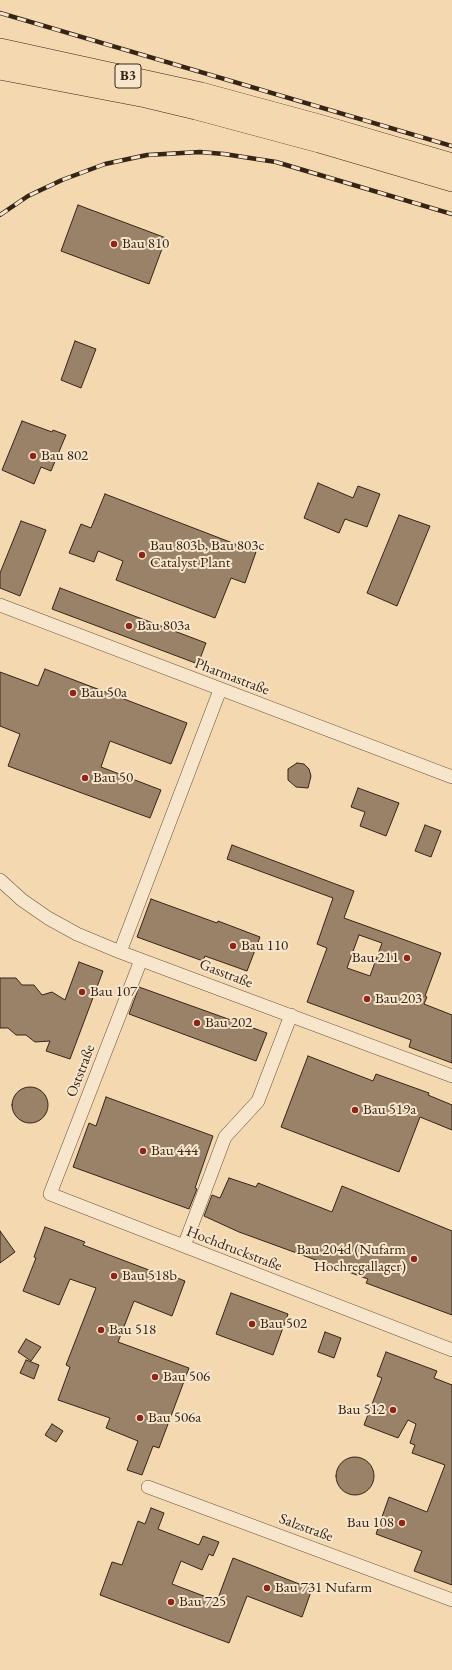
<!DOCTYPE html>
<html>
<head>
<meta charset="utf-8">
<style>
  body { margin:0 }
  canvas { display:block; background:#f4d8b0 }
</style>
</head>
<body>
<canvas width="452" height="1670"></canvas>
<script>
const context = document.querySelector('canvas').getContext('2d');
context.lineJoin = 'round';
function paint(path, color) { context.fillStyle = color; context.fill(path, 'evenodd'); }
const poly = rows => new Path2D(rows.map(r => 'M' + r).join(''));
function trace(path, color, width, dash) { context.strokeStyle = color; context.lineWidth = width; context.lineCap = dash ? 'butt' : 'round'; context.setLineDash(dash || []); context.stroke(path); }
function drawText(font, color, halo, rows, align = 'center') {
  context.font = font + ' "EB Garamond",serif'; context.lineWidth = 4; context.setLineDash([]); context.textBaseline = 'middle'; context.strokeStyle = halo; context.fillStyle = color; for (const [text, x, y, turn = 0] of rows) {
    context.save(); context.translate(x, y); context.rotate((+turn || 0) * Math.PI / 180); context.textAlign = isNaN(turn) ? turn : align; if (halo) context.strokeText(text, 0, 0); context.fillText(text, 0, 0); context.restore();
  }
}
const building = poly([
  [78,205,166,238,149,284,61,251,78,205],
  [75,341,96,349,81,388,61,380,75,341],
  [22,421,52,432,53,430,66,435,51,471,41,467,34,484,2,470,22,421],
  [318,483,353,498,358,486,380,494,367,527,345,519,339,533,304,518,318,483],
  [105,494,256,552,245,583,231,578,215,618,116,580,123,561,98,551,94,562,69,553,81,524,91,528,105,494],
  [399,515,430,526,397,606,367,593,399,515],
  [21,521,46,530,20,596,0,588,0,573,21,521],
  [60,588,206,643,198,664,52,609,60,588],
  [45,669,187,723,171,764,110,741,101,767,161,790,150,818,8,766,20,734,0,726,0,672,38,686,45,669],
  [297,763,304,764,309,769,311,776,308,788,296,787,288,780,288,769,297,763],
  [358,788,399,803,386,836,360,826,365,812,351,807,358,788],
  [425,825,441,831,431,857,415,851,425,825],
  [232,845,354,891,344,918,441,953,425,996,427,997,424,1004,452,1015,452,1063,409,1047,411,1040,307,1002,327,948,317,944,333,898,227,859,232,845],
  [359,935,382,943,370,976,347,968,359,935],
  [151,899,217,923,218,921,260,937,247,971,205,956,203,961,137,937,151,899],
  [79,962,103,971,70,1059,46,1051,50,1041,35,1042,26,1035,16,1035,8,1028,0,1028,0,978,16,978,22,985,34,985,42,995,52,992,65,1000,79,962],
  [139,987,267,1033,256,1061,129,1014,139,987],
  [308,1056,373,1081,376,1074,429,1093,428,1095,452,1105,452,1130,420,1117,399,1172,281,1127,308,1056],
  '12 1105a18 18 0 1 1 36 0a18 18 0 1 1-36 0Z',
  [106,1097,213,1136,195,1188,197,1189,189,1209,73,1167,89,1123,96,1126,106,1097],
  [229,1178,256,1187,258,1183,332,1212,342,1186,452,1231,452,1315,366,1283,368,1279,239,1232,204,1216,212,1195,220,1198,229,1178],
  [45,1227,85,1242,83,1245,162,1275,162,1272,185,1281,172,1316,134,1301,118,1342,189,1368,159,1448,153,1446,142,1475,127,1470,138,1441,106,1428,110,1418,58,1400,70,1367,66,1365,96,1288,70,1279,59,1305,23,1291,36,1258,34,1257,45,1227],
  [0,1231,15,1252,0,1263,0,1231],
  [231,1293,288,1314,273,1355,216,1334,231,1293],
  [325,1332,341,1338,334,1358,318,1352,325,1332],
  [26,1339,41,1347,31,1361,18,1352,26,1339],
  [386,1352,437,1371,434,1378,452,1385,452,1585,414,1571,422,1551,376,1534,389,1497,427,1512,445,1465,412,1453,415,1445,410,1443,416,1424,408,1420,398,1438,364,1425,382,1378,377,1376,386,1352],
  [26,1360,39,1365,34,1379,20,1373,26,1360],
  [52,1424,63,1431,56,1442,45,1435,52,1424],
  '336 1476a19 19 0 1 1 38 0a19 19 0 1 1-38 0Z',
  [151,1508,164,1513,158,1529,199,1545,203,1536,219,1542,213,1556,209,1554,202,1570,181,1561,172,1584,217,1601,233,1558,312,1589,302,1617,247,1596,229,1643,100,1595,112,1562,122,1565,138,1521,145,1524,151,1508]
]);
paint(building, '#998267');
trace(building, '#362517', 1);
const street = poly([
  [0,605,452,777],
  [0,880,22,900,48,918,77,934,120,952,452,1076],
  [120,952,220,690],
  [141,960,50,1194,452,1350],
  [184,1246,225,1137,258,1101,291,1015],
  [148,1487,452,1600]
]);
const primary = poly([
  [0,49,201,93,319,125,452,164],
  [0,69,146,97,196,109,319,142,452,181]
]);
trace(street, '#66523d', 14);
trace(primary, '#362517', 22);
trace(street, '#f8e6cc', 13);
trace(primary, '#f4d8b0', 21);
const rail = poly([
  [0,13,452,146],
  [0,215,28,196,62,180,105,164,147,155,200,152,224,154,276,162,452,214]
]);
trace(rail, '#362517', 4.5);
trace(rail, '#f8e6cc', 3, [9]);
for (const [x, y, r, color] of [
  [114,244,4,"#8f2418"],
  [33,456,4,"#8f2418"],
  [142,555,4,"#8f2418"],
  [129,626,4,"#8f2418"],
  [73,693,4,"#8f2418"],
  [85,778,4,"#8f2418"],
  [233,946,4,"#8f2418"],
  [407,958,4,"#8f2418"],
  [82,992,4,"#8f2418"],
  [367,999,4,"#8f2418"],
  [197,1023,4,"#8f2418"],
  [355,1110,4,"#8f2418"],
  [143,1151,4,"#8f2418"],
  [414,1259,4,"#8f2418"],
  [114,1276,4,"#8f2418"],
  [252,1324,4,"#8f2418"],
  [101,1330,4,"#8f2418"],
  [155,1377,4,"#8f2418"],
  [393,1410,4,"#8f2418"],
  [140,1418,4,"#8f2418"],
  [402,1523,4,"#8f2418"],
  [267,1588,4,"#8f2418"],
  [171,1602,4,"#8f2418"]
]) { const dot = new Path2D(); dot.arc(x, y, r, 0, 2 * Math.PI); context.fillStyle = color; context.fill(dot); trace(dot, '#f8e6cc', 1.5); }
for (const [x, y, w] of [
  [128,76,26]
]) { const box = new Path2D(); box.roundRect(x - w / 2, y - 12, w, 24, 3); context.fillStyle = '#f8e6cc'; context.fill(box); trace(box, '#362517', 1); }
drawText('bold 14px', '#362517', null, [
  ["B3",128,76]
]);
drawText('15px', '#362517', '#f8e6cc', [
  ["Bau 810",122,244],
  ["Bau 802",41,456],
  ["Bau 803b, Bau 803c",150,546],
  ["Catalyst Plant",150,563],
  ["Bau 803a",137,626],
  ["Bau 50a",81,693],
  ["Bau 50",93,778],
  ["Bau 110",241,946],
  ["Bau 211",399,958,"right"],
  ["Bau 107",90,992],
  ["Bau 203",375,999],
  ["Bau 202",205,1023],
  ["Bau 519a",363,1110],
  ["Bau 444",151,1151],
  ["Bau 204d (Nufarm",406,1250,"right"],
  ["Hochregallager)",406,1267,"right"],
  ["Bau 518b",122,1276],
  ["Bau 502",260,1324],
  ["Bau 518",109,1330],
  ["Bau 506",163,1377],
  ["Bau 512",385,1410,"right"],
  ["Bau 506a",148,1418],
  ["Bau 108",394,1523,"right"],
  ["Bau 731 Nufarm",275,1588],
  ["Bau 725",179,1602]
], 'left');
drawText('15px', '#362517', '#f8e6cc', [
  ["Pharmastraße",232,677,21],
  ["Gasstraße",226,974,21],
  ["Oststraße",81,1071,-69],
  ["Hochdruckstraße",234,1249,21],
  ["Salzstraße",306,1528,20]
]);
</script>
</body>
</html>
